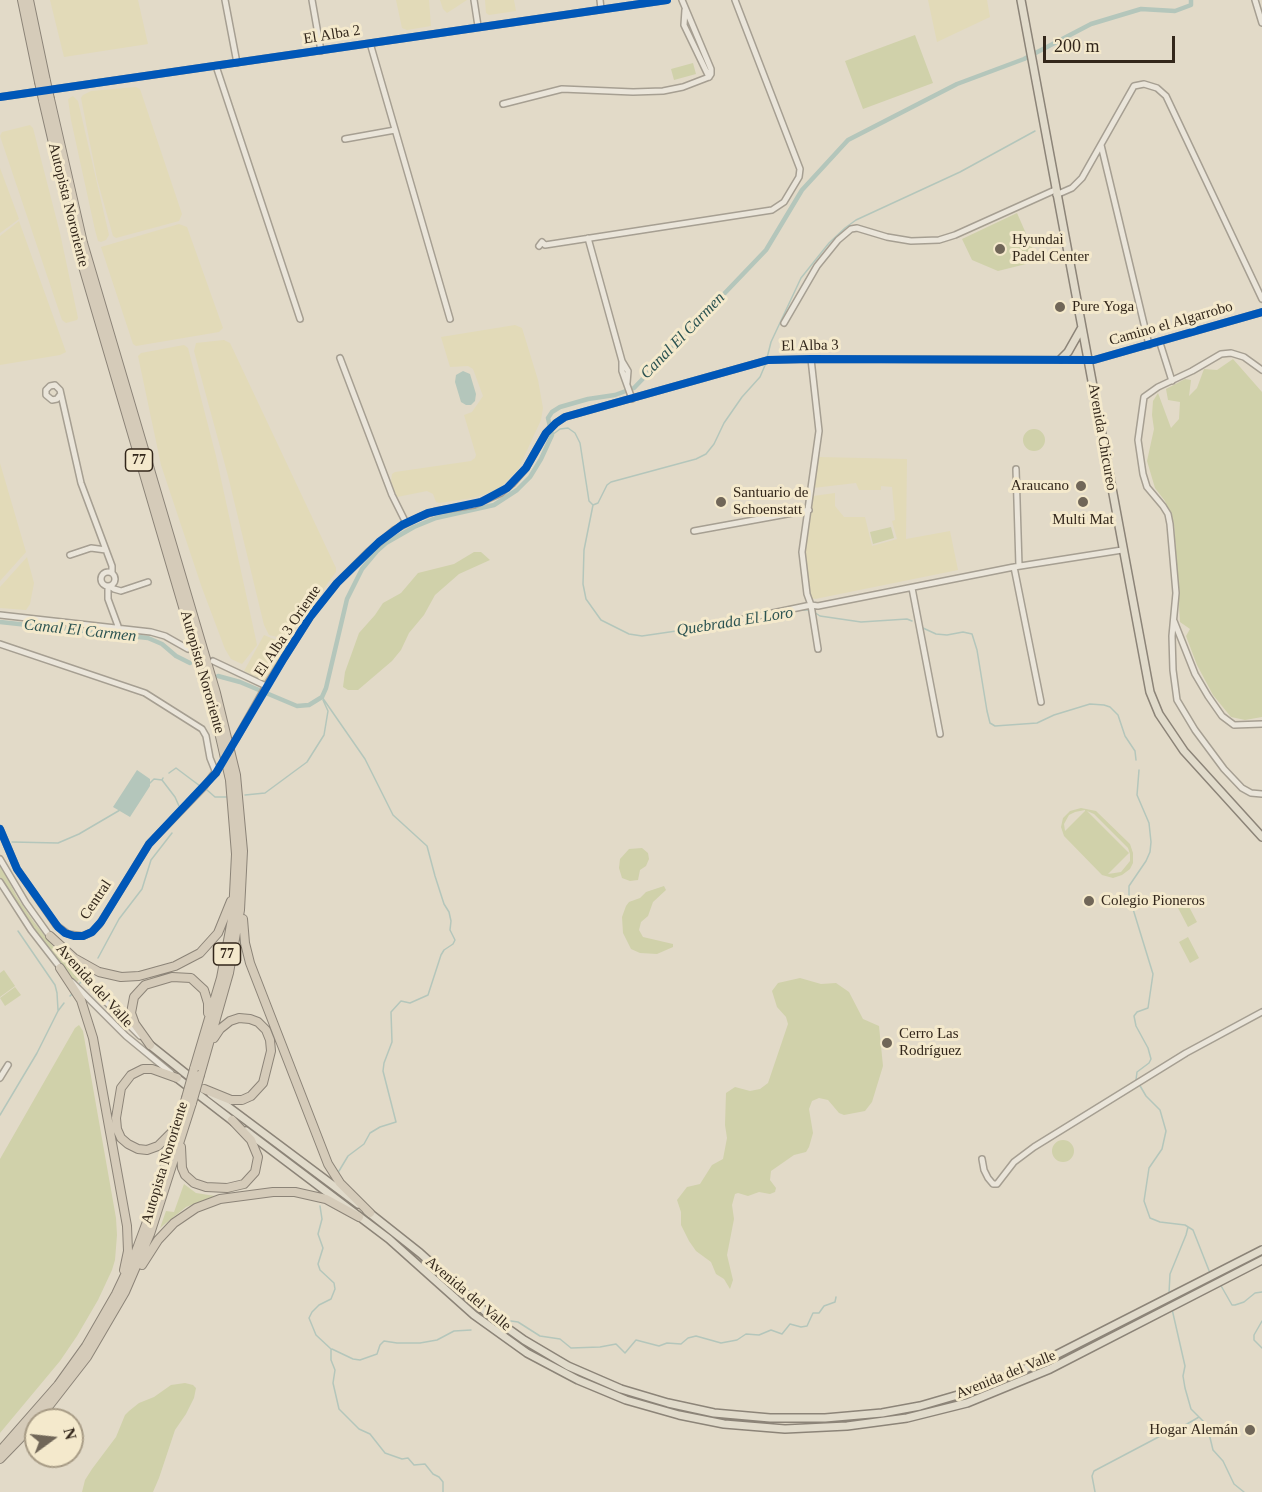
<!DOCTYPE html>
<html>
<head>
<meta charset="utf-8">
<style>
  body { margin:0 }
  #map { position:relative; width:1262px; height:1492px; overflow:hidden; background:#e2dac8; font-family:"Times New Roman",serif }
  canvas { display:block }
  .north { position:absolute; left:24px; top:1408px; width:60px; height:60px; box-sizing:border-box; background:#f4e9cc; border:2px solid #a79b85; border-radius:50%; rotate:75deg; font-size:16px; font-weight:700; line-height:24px; text-align:center; color:#33271b }
  .north::after { content:''; display:block; margin:auto; width:21px; height:27px; background:#706658; clip-path:polygon(50% 0,100% 100%,50% 72%,0 100%) }
  .scale { position:absolute; left:1043px; top:36px; width:132px; height:27px; box-sizing:border-box; border:3px solid #33271b; border-top:0; padding-left:8px; font-size:18px; line-height:21px; white-space:nowrap; color:#33271b; -webkit-text-stroke:4px #f4e9cc; paint-order:stroke }
</style>
</head>
<body>
<div id="map">
<canvas width="1262" height="1492"></canvas>
<div class="north">N</div>
<div class="scale">200 m</div>
</div>
<script>
const context = document.querySelector('canvas').getContext('2d');
context.lineJoin = 'round';
function paint(path, color) { context.fillStyle = color; context.fill(path, 'evenodd'); }
const poly = rows => new Path2D(rows.map(r => 'M' + r).join(''));
function trace(path, color, width, dash) { context.strokeStyle = color; context.lineWidth = width; context.lineCap = dash ? 'butt' : 'round'; context.setLineDash(dash || []); context.stroke(path); }
function drawText(font, color, halo, rows, align = 'center') {
  context.font = font + ' "Times New Roman",serif'; context.lineWidth = 6; context.setLineDash([]); context.textBaseline = 'middle'; context.strokeStyle = halo; context.fillStyle = color; for (const [text, x, y, turn = 0] of rows) {
    context.save(); context.translate(x, y); context.rotate((+turn || 0) * Math.PI / 180); context.textAlign = isNaN(turn) ? turn : align; if (halo) context.strokeText(text, 0, 0); context.fillText(text, 0, 0); context.restore();
  }
}
paint(poly([
  [50,0,138,0,148,44,64,57],
  [396,0,429,0,431,26,407,30,402,28],
  [440,0,467,0,447,13,443,9],
  [485,0,514,0,516,11,489,15,486,13],
  [928,0,987,0,990,17,937,42],
  [136,87,140,89,182,214,179,221,116,238,113,236,97,179,81,98,83,95,91,91],
  [73,96,78,101,109,235,106,240,101,242,98,241,95,230,71,120,68,99],
  [30,125,33,128,60,233,78,318,77,320,66,323,62,320,0,136,2,132],
  [0,168,19,219,0,233],
  [19,221,66,352,60,355,0,365,0,236],
  [179,224,187,227,223,328,219,332,136,346,133,344,101,247],
  [515,325,522,328,538,380,543,408,541,420,518,470,501,487,489,493,473,498,439,503,436,502,433,494,427,491,397,497,391,482,392,474,395,472,471,461,475,458,476,455,464,415,472,412,483,396,473,369,468,366,450,367,441,337],
  [224,340,230,343,336,568,336,572,287,639,269,635,264,625,228,476,194,351,196,343],
  [184,345,188,348,216,456,256,640,257,645,242,664,231,659,225,649,202,588,161,465,138,356,141,353],
  [818,457,907,459,906,539,950,531,958,570,815,599,811,598,804,559,813,496,835,493,835,506,844,517,865,517,872,546,897,539,892,521,895,520,892,487,881,486,881,490,859,490,856,483,813,488],
  [0,463,26,552,0,581],
  [27,557,34,583,30,604,26,610,0,608,0,587],
  [264,635,288,645,264,681,244,671]
]), '#e2dab8');
paint(poly([
  [915,35,933,83,863,109,845,61],
  [693,63,696,74,674,80,671,69],
  [1017,213,1038,261,998,271,972,260,962,239],
  [1233,359,1262,392,1262,717,1245,720,1231,717,1213,695,1197,665,1186,636,1190,629,1180,622,1174,524,1165,501,1155,488,1147,461,1154,429,1152,415,1153,401,1158,393,1171,428,1179,419,1180,402,1168,400,1166,389,1185,379,1191,380,1189,396,1197,388,1204,369,1217,370],
  '1023 440a11 11 0 1 1 22 0a11 11 0 1 1-22 0Z',
  [891,527,894,538,873,544,870,532],
  [474,552,481,552,490,560,459,574,435,595,424,615,409,633,401,650,392,661,358,690,348,690,343,687,345,672,359,633,375,615,383,603,401,593,418,573,454,564],
  [1081,808,1096,811,1130,844,1133,853,1133,863,1130,869,1122,875,1113,878,1102,875,1064,836,1061,827,1063,818,1070,811],
  [1085,810,1085,811,1065,831,1064,824,1069,815,1075,812],
  [1087,811,1094,814,1128,848,1130,854,1130,861,1121,872,1108,874,1129,853],
  [642,848,648,853,649,859,646,866,640,870,638,880,630,881,622,878,619,868,620,859,629,849],
  [0,864,17,897,34,922,79,979,76,983,24,919,0,877],
  [664,886,666,890,653,902,648,916,641,922,639,930,643,937,673,944,673,947,657,954,640,953,631,949,623,933,622,917,626,906,629,902,640,898,646,892],
  [1186,901,1197,922,1188,927,1177,906],
  [1188,937,1199,958,1190,963,1179,942],
  [4,970,15,986,0,997,0,973],
  [800,978,821,984,836,983,849,992,863,1019,879,1026,883,1066,872,1102,865,1111,844,1115,839,1113,828,1100,819,1098,812,1101,809,1109,813,1133,809,1147,806,1152,794,1155,771,1171,770,1180,776,1188,775,1192,770,1194,759,1192,748,1196,738,1193,735,1194,732,1205,734,1219,727,1255,733,1280,730,1289,724,1279,716,1274,711,1262,696,1251,689,1241,681,1225,681,1212,677,1200,687,1187,700,1184,712,1165,723,1159,727,1138,725,1125,726,1093,735,1087,750,1091,760,1089,768,1083,788,1024,786,1017,777,1007,772,991,778,983],
  [15,987,21,995,5,1006,0,998],
  [79,1025,83,1031,116,1218,117,1235,115,1260,112,1270,98,1300,77,1336,60,1361,0,1433,0,1159,75,1028],
  '1052 1151a11 11 0 1 1 22 0a11 11 0 1 1-22 0Z',
  [184,1184,196,1193,215,1196,186,1207,160,1228,166,1211,174,1212],
  [185,1383,193,1385,196,1388,194,1398,186,1414,175,1430,159,1478,153,1492,82,1492,85,1480,92,1469,116,1437,125,1415,129,1411,139,1403,154,1397,171,1385]
]), '#d0d1aa');
paint(poly([
  [463,371,470,374,476,394,475,401,471,405,466,405,461,402,455,382,456,375],
  [137,770,150,779,150,786,130,817,113,807]
]), '#b4c6bb');
trace(poly([
  [767,358,771,342,801,278,829,243,845,228,856,220,960,172,1035,131],
  [552,435,560,429,568,428,575,433,580,443,589,501,593,505,584,550,583,584,586,599,601,620,629,634,642,636,690,629,721,628,801,610,809,610],
  [593,505,598,503,607,485,611,482,696,459,706,454,714,444,724,423,742,397,760,377,766,363],
  [814,612,820,616,861,622,907,619,912,621],
  [923,628,936,634,947,635,963,632,972,634,977,650,987,711,990,723,995,726,1037,723,1054,715,1090,704,1104,705,1110,707,1118,715,1125,736,1135,751,1136,760],
  [322,697,365,759,393,815,427,846,435,876,444,904,449,912,451,921,450,930,455,940,453,944,444,950,441,955,428,995,410,1003,401,1001,391,1012,392,1042,384,1063,383,1071,396,1122,380,1127,370,1133,364,1144,348,1156,339,1171],
  [169,773,176,768,200,786],
  [163,778,162,780,175,797,179,806],
  [150,783,154,779,162,780],
  [207,790,215,797,226,797],
  [245,795,265,793,307,762,324,735,328,711,323,700],
  [12,842,58,843,79,834,120,810],
  [18,931,55,985,57,993,58,1010],
  [98,958,119,919,142,889,151,860,172,833],
  [79,984,82,981],
  [70,996,72,994],
  [1136,1080,1137,1072,1149,1063,1151,1059,1148,1048,1136,1026,1134,1016,1137,1012,1148,1008,1153,974,1129,896,1129,886,1146,861,1150,852,1151,842,1149,823,1137,795,1139,770],
  [1139,1084,1146,1096,1160,1110,1166,1131,1162,1149,1149,1168,1144,1201,1150,1218,1160,1222,1185,1225,1193,1230,1210,1273],
  [0,1115,37,1053,58,1011,64,1003],
  [320,1206,322,1219,318,1234,323,1248,318,1264,320,1270,334,1283,335,1289,331,1299,319,1305,312,1312,309,1318,316,1335,331,1349,331,1360,335,1370,333,1383,339,1409,359,1429,370,1434,385,1453,402,1459,408,1458,414,1465,425,1464,433,1474,439,1477,443,1482,443,1492],
  [1220,1284,1232,1305,1235,1305,1244,1302,1255,1293,1262,1292],
  [1169,1293,1170,1274,1186,1235,1188,1227],
  [511,1321,518,1322,540,1336,560,1339,571,1348,600,1347,616,1344,625,1353,636,1340,659,1346,667,1343,681,1344,688,1338,696,1336,721,1343,737,1340,746,1334,759,1335,771,1330,782,1334,790,1324,801,1327,807,1326,813,1313,819,1313,824,1306,835,1302,836,1297],
  [1262,1321,1254,1335,1254,1340,1262,1348],
  [332,1349,353,1359,360,1360,377,1354,380,1345,384,1341,397,1343,420,1343,437,1340,454,1331,471,1330],
  [1199,1417,1207,1425,1213,1450,1223,1461,1234,1484,1244,1492],
  [1095,1492,1092,1476,1094,1471,1168,1432,1187,1424,1199,1417,1191,1409,1185,1388,1183,1376,1185,1366,1172,1309]
]), '#b4c6bb', 1.5);
trace(poly([
  [0,622,148,638,162,644,176,656,190,663],
  [218,676,240,682,297,706,309,705,322,697,326,688,347,599,362,569,377,551,386,543,414,527,436,518,494,505,517,490,530,477,541,459,552,435,548,418,552,412,560,407,588,399,615,395,634,388,766,250,802,190,848,140,957,84,1024,59,1091,24,1141,9,1175,11,1191,5,1191,0]
]), '#b4c6bb', 4.5);
const minor = poly([
  [225,0,237,63],
  [312,0,321,51],
  [474,0,478,26],
  [600,0,601,9],
  [682,0,711,69,711,74,709,77],
  [1255,0,1262,23],
  [685,10,684,25,709,77],
  [370,43,450,319],
  [216,66,300,319],
  [0,97,667,0],
  [503,104,562,89,633,92,663,91,683,87,709,77],
  [345,139,395,130],
  [1101,145,1149,345],
  [1056,195,1072,188,1082,178,1134,86,1144,84,1157,88,1166,96,1262,299],
  [588,238,622,361,622,371,632,399],
  [539,246,542,242,545,245,772,210,784,202,799,177,800,169,735,0],
  [784,323,817,266,838,240,851,229,857,228,887,237,911,241,939,240,955,235,1055,190],
  [1160,343,1172,381],
  [340,358,392,495,406,523],
  [811,359,819,431,802,552,807,594,811,605,818,606,1014,567,1122,550],
  [622,361,628,371,627,383],
  [1262,370,1244,357,1231,353,1221,354,1192,371,1158,387,1144,397,1138,440,1143,474,1147,487,1163,506,1168,514,1170,524,1176,593,1172,636,1173,670,1177,700,1195,730,1224,769,1242,788,1251,793,1262,794],
  [60,395,57,399,52,400,46,395,46,390,50,386,55,385,60,390,81,483,112,566,112,573],
  [1016,469,1019,566],
  [694,531,809,510],
  [70,555,91,548,106,550],
  [1014,567,1041,702],
  '101 579a7 7 0 1 1 14 0a7 7 0 1 1-14 0Z',
  [108,586,108,599,118,626],
  [110,586,114,589,121,591,148,582],
  [912,588,940,734],
  [0,615,151,632,165,636,188,649],
  [734,621,811,605,818,649],
  [1174,621,1195,674,1208,696,1222,716,1234,725,1262,724],
  [0,644,145,693,202,729,206,736,210,758,216,773],
  [213,661,266,686],
  [236,739,266,686,310,617,337,583,368,552,394,530,419,517,436,511,474,505,501,493,512,484,526,468,546,433,556,423,565,417,768,360,811,359,1094,360,1262,312],
  [0,829,17,869,56,925,68,934,83,936,92,932,99,925,149,844,203,788,219,767],
  [0,859,26,903,51,938],
  [0,882,31,930,62,970],
  [59,948,107,1003,140,1036],
  [72,982,126,1036,171,1073],
  [0,1078,8,1065],
  [982,1159,984,1170,988,1178,993,1184,997,1184,1014,1162,1034,1147,1186,1053,1262,1012]
]);
const major = poly([
  [1021,0,1150,692,1159,714,1184,751,1262,837],
  [1061,359,1068,352,1081,329],
  [150,1045,195,1081],
  [177,1078,234,1122],
  [211,1094,358,1204],
  [246,1131,389,1239,474,1315,527,1353,578,1380,626,1400,679,1415,724,1424,785,1429,847,1426,907,1418,967,1403,1050,1369,1262,1260],
  [367,1211,420,1253,489,1315,524,1340,568,1366,621,1389,668,1403,714,1413,770,1418,825,1418,882,1413,920,1406,975,1390,1044,1361,1262,1250]
]);
const highway = poly([
  [22,0,39,82],
  [29,0,46,81],
  [50,99,83,243,216,693,236,775,243,851,240,910,229,973,200,1075],
  [43,100,77,246,216,719,230,780,236,854,233,914,221,978,194,1069],
  [243,919,245,943,250,963,328,1164,340,1183,370,1213],
  [50,936,74,958,99,972,121,977,139,976,175,966,200,953,218,933,231,901],
  [60,968,81,1000,93,1038,127,1226,128,1251,124,1270],
  [150,1045,135,1024,131,1013,134,997,145,985,172,977,191,978,204,990,208,1003,208,1013],
  [204,1089,231,1100,242,1100,251,1096,263,1083,271,1051,270,1040,266,1030,258,1022,250,1019,239,1018,230,1021,220,1029,214,1038],
  [173,1131,158,1146,147,1150,138,1149,128,1144,121,1138,117,1129,116,1118,121,1088,131,1075,143,1069,152,1069,177,1078],
  [181,1147,182,1168,185,1175,194,1183,206,1187,227,1188,244,1184,255,1172,258,1157,251,1140,232,1120],
  [142,1265,158,1240,174,1223,196,1208,220,1199,273,1192,295,1192,326,1199,359,1217],
  [38,1420,87,1357,125,1292,150,1234,192,1103],
  [0,1451,58,1385,86,1346,116,1294,135,1254,148,1219,186,1098],
  [0,1459,36,1422]
]);
trace(minor, '#a69f92', 8);
trace(major, '#8c8478', 10);
trace(highway, '#8c8478', 10);
trace(minor, '#eae5da', 5);
trace(major, '#e1dbcb', 7);
trace(highway, '#d5cbb9', 8);
const highwayBridge = poly([
  [46,81,50,99],
  [39,82,43,100],
  [186,1098,194,1069],
  [192,1103,200,1075]
]);
trace(highwayBridge, '#8c8478', 10, []);
trace(highwayBridge, '#d5cbb9', 8);
trace(poly([
  [0,97,667,0],
  [0,829,17,869,58,927,65,933,74,936,83,936,92,932,101,922,149,844,216,773,284,658,310,617,337,583,379,542,402,525,428,513,481,502,507,488,526,468,546,433,556,423,565,417,768,360,811,359,1094,360,1262,312]
]), '#0057b8', 8);
for (const [x, y, r, color] of [
  [1000,249,6,"#706658"],
  [1060,307,6,"#706658"],
  [1081,486,6,"#706658"],
  [721,502,6,"#706658"],
  [1083,502,6,"#706658"],
  [1089,901,6,"#706658"],
  [887,1043,6,"#706658"],
  [1250,1430,6,"#706658"]
]) { const dot = new Path2D(); dot.arc(x, y, r, 0, 2 * Math.PI); context.fillStyle = color; context.fill(dot); trace(dot, '#f4e9cc', 2); }
for (const [x, y, w] of [
  [139,460,27],
  [227,954,27]
]) { const box = new Path2D(); box.roundRect(x - w / 2, y - 11, w, 22, 4.5); context.fillStyle = '#f4e9cc'; context.fill(box); trace(box, '#33271b', 1.5); }
drawText('bold 14px', '#33271b', null, [
  ["77",139,460],
  ["77",227,954]
]);
drawText('15px', '#33271b', '#f4e9cc', [
  ["El Alba 2",332,35,-9],
  ["Autopista Nororiente",68,205,76],
  ["Camino el Algarrobo",1171,324,-16],
  ["El Alba 3",810,346,-1],
  ["Avenida Chicureo",1102,437,80],
  ["El Alba 3 Oriente",288,631,-56],
  ["Autopista Nororiente",202,672,74],
  ["Central",96,900,-56],
  ["Avenida del Valle",94,986,48],
  ["Autopista Nororiente",165,1163,-73],
  ["Avenida del Valle",468,1294,40],
  ["Avenida del Valle",1006,1375,-22]
]);
drawText('15px', '#33271b', '#f4e9cc', [
  ["Hyundai",1012,240],
  ["Padel Center",1012,257],
  ["Pure Yoga",1072,307],
  ["Araucano",1069,486,"right"],
  ["Santuario de",733,493],
  ["Schoenstatt",733,510],
  ["Multi Mat",1083,520,"center"],
  ["Colegio Pioneros",1101,901],
  ["Cerro Las",899,1034],
  ["Rodríguez",899,1051],
  ["Hogar Alemán",1238,1430,"right"]
], 'left');
drawText('italic 16px', '#2b5351', '#f4e9cc', [
  ["Canal El Carmen",683,336,-46],
  ["Quebrada El Loro",735,622,-9],
  ["Canal El Carmen",80,631,6]
]);
</script>
</body>
</html>
